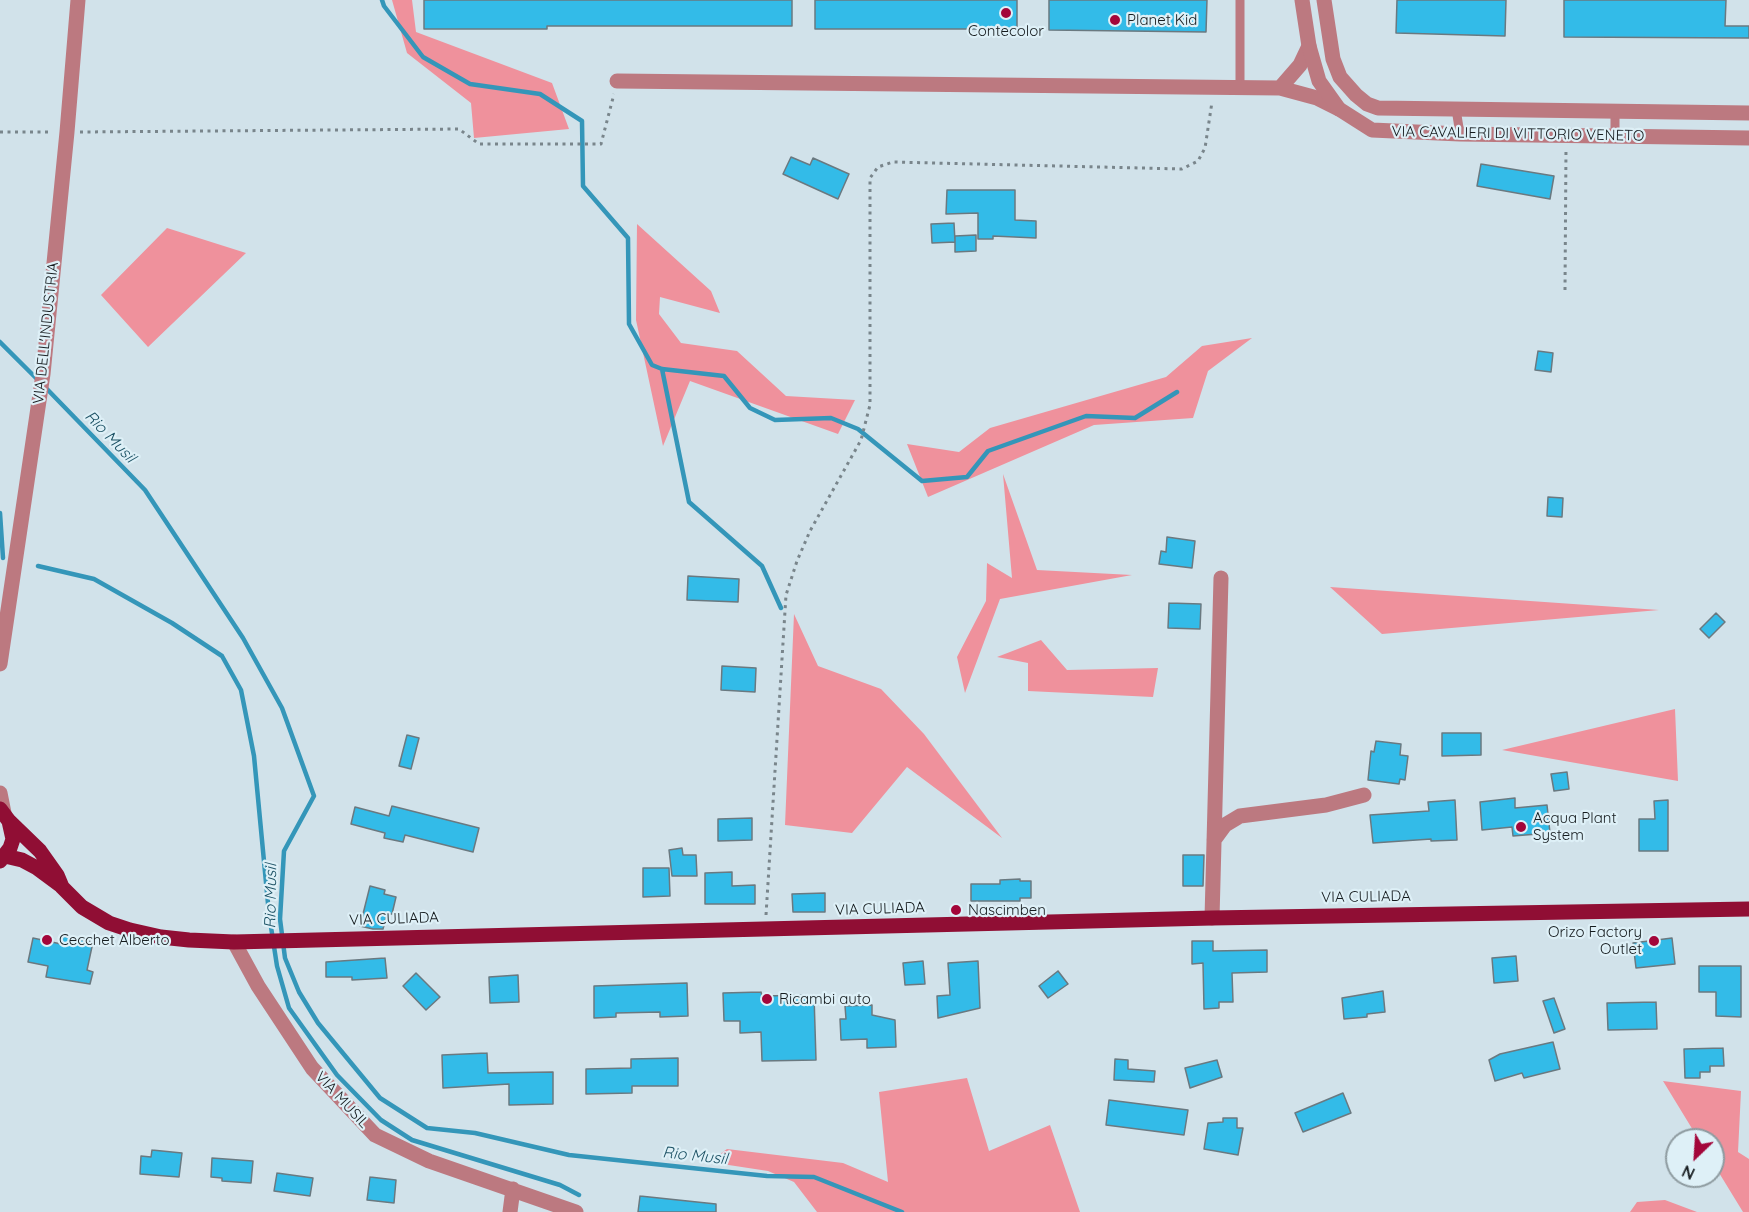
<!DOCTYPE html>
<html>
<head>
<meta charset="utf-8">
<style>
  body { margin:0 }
  #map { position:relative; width:1749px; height:1212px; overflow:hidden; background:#d1e2ea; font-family:Quicksand,sans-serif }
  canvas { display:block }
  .north { position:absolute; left:1665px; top:1128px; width:60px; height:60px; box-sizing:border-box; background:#def0f7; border:2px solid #8e9ba0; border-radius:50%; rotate:205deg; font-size:16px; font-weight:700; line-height:24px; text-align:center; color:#151b1e }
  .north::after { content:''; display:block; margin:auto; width:21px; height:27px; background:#a3063a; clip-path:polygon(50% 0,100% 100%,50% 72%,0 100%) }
</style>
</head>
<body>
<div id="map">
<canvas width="1749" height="1212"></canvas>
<div class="north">N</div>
</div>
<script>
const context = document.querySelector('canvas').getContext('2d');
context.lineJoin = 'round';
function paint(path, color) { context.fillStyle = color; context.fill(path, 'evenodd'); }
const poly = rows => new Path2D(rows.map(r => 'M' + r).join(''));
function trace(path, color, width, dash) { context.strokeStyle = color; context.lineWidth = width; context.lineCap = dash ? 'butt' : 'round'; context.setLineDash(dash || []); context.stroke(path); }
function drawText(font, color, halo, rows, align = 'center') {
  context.font = font + ' Quicksand,sans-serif'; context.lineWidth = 4.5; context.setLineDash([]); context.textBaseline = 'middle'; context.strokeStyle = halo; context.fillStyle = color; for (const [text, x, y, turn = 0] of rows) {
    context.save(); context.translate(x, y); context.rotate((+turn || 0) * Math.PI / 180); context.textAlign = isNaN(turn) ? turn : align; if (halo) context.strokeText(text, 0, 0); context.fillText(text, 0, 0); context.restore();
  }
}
paint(poly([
  [392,0,412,0,416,32,552,83,569,129,474,138,471,103,407,53],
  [637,224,711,291,720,313,660,297,659,314,681,343,737,351,786,396,855,400,838,434,690,381,663,446,636,320],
  [167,228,246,253,148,347,101,295],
  [1252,338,1208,371,1193,418,1094,425,928,497,907,444,959,452,990,428,1166,377,1202,346],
  [1003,474,1037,570,1132,575,1000,599,965,693,957,657,986,601,987,563,1012,578],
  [1330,587,1659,610,1382,634],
  [794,614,818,666,881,689,924,734,1002,838,907,767,852,833,785,825],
  [1041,640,1067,670,1158,668,1153,697,1028,691,1028,663,997,657],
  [1675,709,1678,781,1502,750],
  [967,1078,989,1151,1050,1125,1080,1212,817,1212,794,1182,768,1171,709,1162,727,1149,843,1163,888,1182,879,1092],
  [1663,1081,1741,1091,1738,1152,1749,1159,1749,1212,1743,1212,1713,1163,1713,1140,1699,1140],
  [1665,1200,1697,1212,1630,1212,1637,1202]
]), '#ef919c');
trace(poly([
  [382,0,384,6,423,57,470,84,540,94,582,121,583,186,628,238,629,324,652,365,662,369,724,376,750,408,775,420,831,418,858,429,922,481,967,477,988,451,1086,416,1135,418,1177,392],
  [0,342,39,381],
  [662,369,689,502,762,566,781,608],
  [45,387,145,490,243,638,282,708,314,796,284,851,280,919,285,958,299,992,318,1023,380,1098,427,1128,475,1133,569,1155,767,1176,814,1177,902,1212],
  [0,513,3,558],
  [38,566,94,579,172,623,222,656,241,690,254,756,269,914,277,966,289,1008,337,1075,381,1120,412,1140,560,1185,579,1195]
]), '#3496b9', 4.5);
const building = poly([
  [424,0,792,0,792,26,547,26,547,29,424,29,424,0],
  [815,0,1017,0,1017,29,815,29,815,0],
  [1049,0,1207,0,1206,32,1049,30,1049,0],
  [1397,0,1506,0,1505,36,1396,33,1397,0],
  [1564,0,1726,0,1725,26,1749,26,1749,38,1564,37,1564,0],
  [791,157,810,165,813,158,849,174,838,199,783,174,791,157],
  [1481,164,1554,176,1550,199,1477,186,1481,164],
  [947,190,1015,190,1015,220,1036,221,1036,238,993,236,993,239,978,239,978,213,946,214,947,190],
  [954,223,955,242,932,243,931,224,954,223],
  [976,235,976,251,955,252,955,236,976,235],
  [1538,351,1553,353,1551,372,1535,370,1538,351],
  [1548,497,1563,498,1562,517,1547,516,1548,497],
  [1167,537,1195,541,1192,568,1159,564,1161,551,1166,552,1167,537],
  [688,576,739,579,738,602,687,600,688,576],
  [1169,603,1201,604,1200,629,1168,628,1169,603],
  [1716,613,1725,622,1709,638,1700,629,1716,613],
  [722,666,756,668,755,692,721,690,722,666],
  [1442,733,1481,733,1481,755,1442,756,1442,733],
  [407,735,419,738,411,769,399,766,407,735],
  [1376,741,1401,744,1400,755,1408,756,1405,780,1400,779,1399,784,1368,780,1371,751,1374,752,1376,741],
  [1567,772,1569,789,1554,791,1551,774,1567,772],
  [1515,798,1515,808,1547,805,1550,833,1513,836,1512,827,1482,830,1480,802,1515,798],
  [1455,800,1457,840,1431,841,1431,839,1373,843,1370,815,1429,811,1428,802,1455,800],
  [1668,800,1668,851,1639,851,1639,819,1655,819,1654,801,1668,800],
  [392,806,479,828,473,852,405,835,403,842,384,838,385,833,351,824,355,807,389,816,392,806],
  [752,818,752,840,718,841,718,819,752,818],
  [682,848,683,855,696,855,697,876,672,876,669,850,682,848],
  [1183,855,1204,855,1203,886,1183,886,1183,855],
  [643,868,669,868,670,896,643,897,643,868],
  [732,872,732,886,755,885,755,904,705,904,705,873,732,872],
  [1020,879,1020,881,1031,881,1031,898,1020,898,1020,901,971,901,971,884,1000,884,1000,880,1020,879],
  [370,886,385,890,384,894,396,897,392,914,387,914,383,929,373,929,360,926,370,886],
  [825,893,825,912,793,912,792,894,825,893],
  [63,936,93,942,87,970,93,972,90,984,46,977,48,966,28,962,33,938,61,944,63,936],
  [1672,938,1675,964,1636,968,1633,943,1672,938],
  [1192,941,1213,941,1213,951,1267,950,1267,972,1232,973,1233,1002,1219,1002,1219,1008,1204,1009,1203,963,1192,964,1192,941],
  [1516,956,1518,981,1494,983,1492,958,1516,956],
  [385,958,387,978,352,980,352,977,326,977,326,962,385,958],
  [923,961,925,984,905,985,903,963,923,961],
  [978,961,980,1008,938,1018,937,996,950,995,948,963,978,961],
  [1699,966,1741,966,1741,1017,1716,1016,1716,992,1699,992,1699,966],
  [1058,971,1068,984,1048,998,1039,986,1058,971],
  [416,973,440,997,426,1010,403,986,416,973],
  [518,975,519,1002,490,1003,489,977,518,975],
  [687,983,688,1016,660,1017,660,1012,616,1013,616,1017,594,1018,594,986,687,983],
  [1383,991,1385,1012,1367,1014,1367,1017,1344,1019,1342,998,1383,991],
  [761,992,762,996,814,995,816,1060,762,1061,761,1032,740,1033,740,1021,724,1021,723,993,761,992],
  [1554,998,1565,1029,1554,1033,1543,1001,1554,998],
  [1656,1002,1657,1029,1608,1030,1607,1003,1656,1002],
  [872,1005,872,1015,895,1020,896,1047,867,1048,867,1039,841,1040,840,1019,846,1019,845,1006,872,1005],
  [1553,1042,1560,1069,1524,1078,1522,1073,1495,1081,1489,1060,1500,1054,1553,1042],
  [1723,1048,1724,1066,1710,1066,1710,1072,1700,1072,1700,1078,1685,1078,1684,1049,1723,1048],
  [487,1053,488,1073,553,1072,553,1104,509,1105,509,1084,443,1088,442,1055,487,1053],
  [678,1058,678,1086,632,1086,632,1093,586,1094,586,1069,631,1068,631,1059,678,1058],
  [1115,1059,1128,1060,1128,1069,1155,1071,1154,1082,1114,1080,1115,1059],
  [1217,1060,1222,1077,1190,1088,1185,1068,1217,1060],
  [1343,1093,1351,1113,1303,1132,1295,1113,1343,1093],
  [1109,1100,1188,1110,1184,1135,1106,1125,1109,1100],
  [1223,1118,1237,1118,1237,1128,1243,1128,1238,1155,1204,1149,1208,1123,1223,1122,1223,1118],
  [152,1150,182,1153,179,1177,140,1174,141,1156,151,1157,152,1150],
  [212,1158,253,1161,251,1183,222,1181,222,1178,211,1177,212,1158],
  [277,1173,313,1178,310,1196,274,1191,277,1173],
  [370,1177,396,1180,394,1203,367,1200,370,1177],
  [640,1196,716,1204,716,1212,638,1212,640,1196]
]);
paint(building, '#33bbe8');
trace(building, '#6a7980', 1.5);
trace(poly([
  [0,132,52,132],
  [80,132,459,129,479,144,601,144,614,94],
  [1565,290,1566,148],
  [766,915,786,595,797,561,810,531,861,440,870,405,870,178,878,167,893,162,1182,169,1198,161,1205,148,1212,102]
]), '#79858b', 3, [3, 4.5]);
trace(poly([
  [1240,0,1240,88],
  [1456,109,1460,134],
  [1615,111,1615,136]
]), '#bc7980', 9);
trace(poly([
  [1309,46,1300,65,1280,88,1317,98,1339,109],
  [617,81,1280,88],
  [1214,840,1225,825,1240,816,1326,805,1364,795],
  [1212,918,1221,578],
  [234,942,258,986,312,1068,375,1135,429,1161,576,1212],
  [510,1212,513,1189]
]), '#bc7980', 15);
trace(poly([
  [1302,0,1309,46,1319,81,1339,109,1372,130,1460,134,1749,138],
  [1324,0,1333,59,1340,77,1356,95,1367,104,1378,108,1749,113],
  [0,664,43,374,67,132,78,0],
  [0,793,4,813]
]), '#bc7980', 15);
trace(poly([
  [0,809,9,821,13,839,10,848,0,861],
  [9,821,40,851,57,875,62,887,82,907,109,923,130,930,161,937,189,940,234,942,1212,918,1749,909],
  [5,856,22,860,37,868,60,885]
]), '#900e34', 15);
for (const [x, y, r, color] of [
  [1006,13,6,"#a3063a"],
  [1115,20,6,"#a3063a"],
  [1521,827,6,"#a3063a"],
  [956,910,6,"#a3063a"],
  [47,940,6,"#a3063a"],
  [1654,941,6,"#a3063a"],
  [767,999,6,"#a3063a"]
]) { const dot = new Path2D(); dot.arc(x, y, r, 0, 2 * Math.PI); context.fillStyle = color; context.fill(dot); trace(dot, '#def0f7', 2); }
drawText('15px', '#151b1e', '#def0f7', [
  ["Planet Kid",1127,20],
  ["Contecolor",1006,31,"center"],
  ["Acqua Plant",1533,818],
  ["System",1533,835],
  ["Nascimben",968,910],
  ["Orizo Factory",1642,932,"right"],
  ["Outlet",1642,949,"right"],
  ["Cecchet Alberto",59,940],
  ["Ricambi auto",779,999]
], 'left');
drawText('15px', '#151b1e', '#def0f7', [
  ["VIA CAVALIERI DI VITTORIO VENETO",1518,134,1],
  ["VIA DELL'INDUSTRIA",46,333,-84],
  ["VIA CULIADA",1366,897,-1],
  ["VIA CULIADA",880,909,-2],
  ["VIA CULIADA",394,919,-2],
  ["VIA MUSIL",342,1100,47]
]);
drawText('italic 16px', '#1c5164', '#def0f7', [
  ["Rio Musil",110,437,46],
  ["Rio Musil",271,896,-89],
  ["Rio Musil",695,1156,6]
]);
</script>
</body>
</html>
